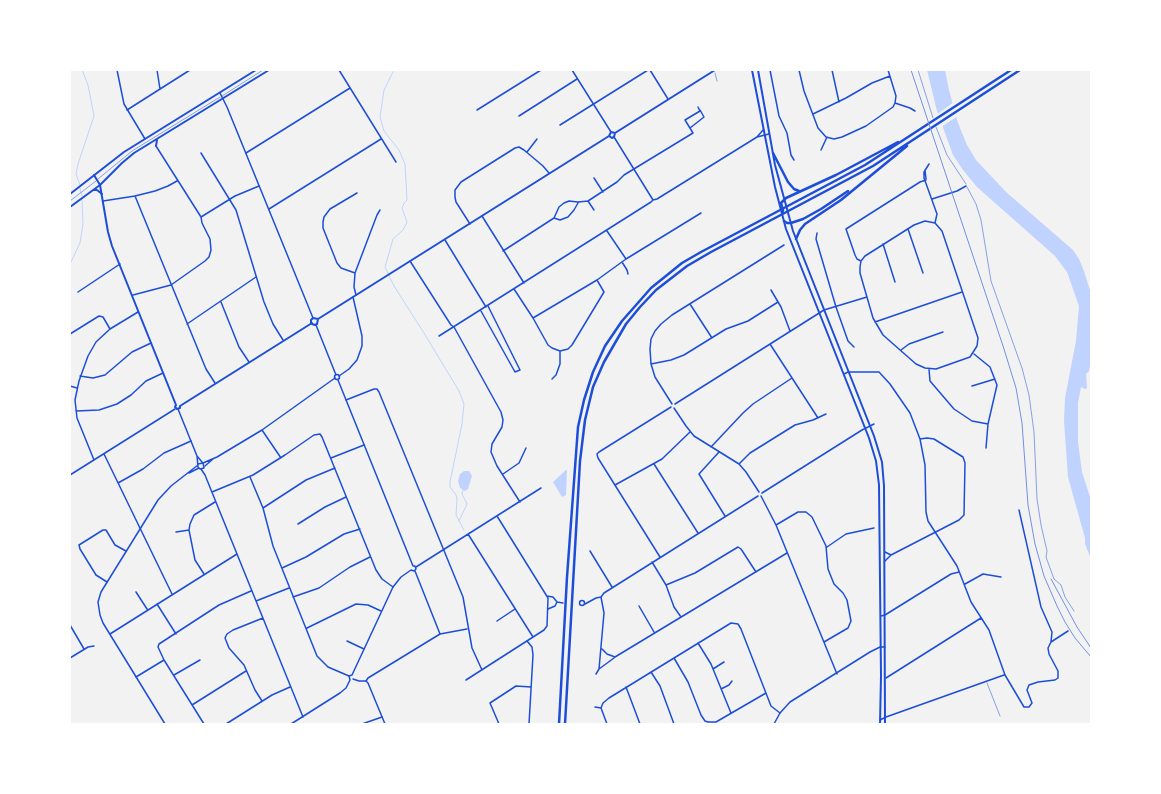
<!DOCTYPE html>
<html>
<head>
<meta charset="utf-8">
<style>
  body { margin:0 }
  #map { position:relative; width:1161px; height:794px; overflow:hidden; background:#f2f2f2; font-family:"Noto Sans",sans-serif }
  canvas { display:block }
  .frame { position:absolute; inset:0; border:71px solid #fff; pointer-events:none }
</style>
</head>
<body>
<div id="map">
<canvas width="1161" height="794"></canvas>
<div class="frame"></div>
</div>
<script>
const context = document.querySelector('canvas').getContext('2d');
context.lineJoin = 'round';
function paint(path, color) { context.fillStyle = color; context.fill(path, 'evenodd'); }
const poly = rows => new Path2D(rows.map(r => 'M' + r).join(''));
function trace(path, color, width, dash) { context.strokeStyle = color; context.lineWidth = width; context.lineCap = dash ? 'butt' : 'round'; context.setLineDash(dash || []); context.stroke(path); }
paint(poly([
  [927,70,945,70,949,90,958,123,967,145,976,160,1006,192,1073,250,1079,259,1084,271,1091,294,1091,360,1089,371,1086,374,1087,388,1085,389,1081,387,1078,403,1078,442,1082,472,1091,500,1091,559,1085,544,1085,538,1071,488,1068,477,1064,421,1065,398,1076,341,1079,306,1067,272,1055,256,977,187,963,170,953,155,937,111],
  [566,470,567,470,566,495,562,497,553,482],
  [464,471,469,471,472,476,468,489,465,491,460,488,458,481,460,474]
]), '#bfd3fe');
paint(poly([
  [954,102,958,116,941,127,936,115]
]), '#f2f2f2');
trace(poly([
  [394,70,384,90,380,117,384,131,399,150,405,164,407,200,404,203,402,208,407,222,403,230,393,239,385,267,394,286,424,333,459,391,464,404,462,424,450,482,450,487,456,495,457,499,456,515,464,530],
  [80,185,76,174,78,164,94,116,88,85,82,70],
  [80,188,82,196],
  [70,264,80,243,83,224,82,200],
  [459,521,467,504,462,494,463,490]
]), '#bfd3fe', 1);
trace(poly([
  [918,70,933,118],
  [715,73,717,81],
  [222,96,263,70],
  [936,127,947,155,966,184],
  [98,179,132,151,220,97],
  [967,187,976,204,981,220,991,281,1022,368,1029,395,1034,432,1037,499,1041,525,1047,551,1046,557,1054,579,1061,585,1065,597,1074,611],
  [70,201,96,181],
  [987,683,1000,716]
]), '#1d4ed8', 0.5);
trace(poly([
  [157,70,160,89],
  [339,70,396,162],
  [650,70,668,99],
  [770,70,779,116,787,133,791,155,794,160],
  [799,70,804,91,818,128,826,137,834,139,842,137,866,126,893,107,895,103,896,96,888,70],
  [832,70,839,102],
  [895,103,910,108,915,111],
  [127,110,190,70],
  [477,110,541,70],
  [813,114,846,98,872,83,890,76],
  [519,116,577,79],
  [560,125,648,70],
  [690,128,704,117,700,110],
  [614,137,653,200],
  [757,137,769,134],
  [821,150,827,137],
  [527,152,537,139],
  [201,153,236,210,264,302,273,324,283,340],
  [246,153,350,88],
  [929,164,924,172,924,178,937,214,935,223],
  [925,170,926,179],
  [594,178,603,192],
  [135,196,206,369,215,383],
  [932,199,957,191,966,186],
  [103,201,135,196,155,191,168,186,177,181],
  [588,201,594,210],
  [269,209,381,139],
  [482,216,524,283],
  [201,217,235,196,259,186],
  [554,218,560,220,568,217,574,210,578,203],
  [925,221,935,223,942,231,978,338,977,346,970,357,936,369,925,368,916,364,883,335,873,318,860,273,860,267,861,261,865,256,914,225,925,221],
  [470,224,456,202,455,197,455,190,461,182,515,148,519,147,524,150,543,166,549,173],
  [908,229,923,273],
  [607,231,626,259],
  [817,233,816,239,836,307,848,341,854,347],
  [445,240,486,307],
  [883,244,895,282],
  [503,251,554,218,559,207,564,203,569,201,578,202,588,201,617,182,624,175,693,133,685,120,700,111,698,107],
  [410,261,451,325,454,327,501,412,503,420,502,427,492,444,491,452,497,466,520,502],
  [861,261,857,259,855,255,846,229,920,182,926,180],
  [622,262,627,270,628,274],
  [355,273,341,268,337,263,323,228,323,222,324,217,330,209,357,193],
  [514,289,533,318,548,345,552,348,560,351,568,349,572,345,604,292,597,280],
  [771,290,781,307,790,331],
  [78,292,120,264],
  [133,295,171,285,205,261,209,257,211,250,210,239,202,223,201,217,156,146],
  [356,295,354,287,355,273,377,215,380,210],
  [221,302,239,347,249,362],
  [690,304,712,338],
  [481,311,515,372,520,370,488,306],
  [533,318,597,280,626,259,701,213],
  [875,322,962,292],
  [187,324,256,277],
  [70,334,99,316,103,317,110,329],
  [439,336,651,202,653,200,657,199,749,142,757,137,763,130],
  [770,344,818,418],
  [901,350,909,344,943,332],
  [974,354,990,367,997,385,988,424,986,448],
  [651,364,671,360,684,355,726,329,748,321,778,302],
  [929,369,930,381,954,409,972,421,988,424],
  [844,374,848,372,879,372,890,384,910,413,920,439,925,465,926,512,928,521,957,566,971,602,989,630,1005,675,1024,707,1029,707,1032,703,1027,690,1029,685,1038,682,1055,680,1058,678,1058,671,1049,654,1048,648,1051,642,1068,631],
  [80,376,93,378,105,375,132,352,151,343],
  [339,376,349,369,357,360,362,346,362,336,353,297],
  [552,379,556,375,560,364,560,351],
  [70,386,77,388],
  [972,386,995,379],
  [346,400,374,389,377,389,379,392,463,597,472,648,482,670],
  [672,404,655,377,651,364,650,349,651,339,655,331,661,324,672,315,784,245],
  [675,404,824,310,867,297],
  [674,408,686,426,694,436,739,464,746,472,759,492],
  [76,411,99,410,117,404,131,395,146,381,163,373],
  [262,430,281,458],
  [711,447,743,413,753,404,792,378],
  [719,452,699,474,725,516],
  [104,454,172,594],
  [331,458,364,445],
  [94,460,77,418,75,400,79,381,88,356,96,342,110,329,138,312],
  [203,463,217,457,262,430,335,378],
  [654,464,698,533],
  [739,464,750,453,795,425,813,420,826,414],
  [205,466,213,459],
  [201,469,205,475,303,717],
  [503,474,519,463,526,448],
  [70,475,175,409],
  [250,477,263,508,273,546,317,656,328,667,349,676],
  [118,483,143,469,164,453,191,441],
  [615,485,662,459,690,432],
  [212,492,253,475,285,455,314,435,320,434,322,437,376,570,382,579,393,587],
  [762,493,862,430,874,424],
  [761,496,776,525,837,674],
  [263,508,306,480,335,468],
  [1019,510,1041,607,1052,632,1051,642],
  [298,524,325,507,346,497],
  [776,525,798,512,806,512,812,517,826,546,828,569,834,584,843,593,847,600,851,621,848,628,824,642],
  [176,532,189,530],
  [468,534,533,637],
  [827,547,846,534,874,528],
  [590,551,612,587],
  [885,552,891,555],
  [660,557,598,458,597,454,599,452,671,407],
  [885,561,891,555,959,520,964,515,965,463,963,457,934,439,927,438,920,439],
  [652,562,666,585,674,607,681,617],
  [416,567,541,488],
  [282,568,306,557,344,534,360,529],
  [415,571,440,634],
  [204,574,195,560,189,530,190,524,194,515,215,502],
  [107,582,96,575,80,549,79,545,103,530,106,530,115,545,126,551],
  [965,584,983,574,1001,577],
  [666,585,695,573,738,547,741,549,756,572],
  [136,592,147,609],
  [547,596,553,597,557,602],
  [293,597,319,588,350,567,370,557],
  '579.5 603a2.5 2.5 0 1 1 5 0a2.5 2.5 0 1 1-5 0Z',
  [256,601,289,588],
  [557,602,563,603],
  [157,604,176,634],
  [585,604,596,598,601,597,604,593,758,496],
  [639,606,654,632],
  [548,609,555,606,557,602],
  [881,616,885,615,951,574,959,572],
  [497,621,515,609],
  [70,625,84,649],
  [307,628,356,604,368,605,381,611],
  [110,634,237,554],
  [347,641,364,649],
  [527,641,532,647,533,655,529,724],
  [698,643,711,664,731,713],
  [602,649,607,654,615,657,787,553],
  [70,658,88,647,94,646],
  [674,658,688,682,701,715,705,721,708,722,716,722,766,693],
  [599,669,614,658],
  [713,669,724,662],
  [651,672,660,686,674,724],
  [596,674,599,669,604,613,601,597],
  [174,675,200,660],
  [136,677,164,660],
  [886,678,981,618],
  [466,680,544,630,547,626,548,598,497,516],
  [366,681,368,678,440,634,467,629],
  [626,687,640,724],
  [721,689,729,685,732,681],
  [262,701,255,690,244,665,229,648,225,638,227,634,233,630,263,618],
  [192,705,246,671],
  [595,707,601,708],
  [880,720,886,717,1004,675],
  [204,724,164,660,158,647,159,644,219,605,251,591],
  [226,724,272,695,290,687],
  [362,724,382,717],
  [499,724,490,703,516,686,531,687],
  [607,724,601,708,603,703,609,698,731,623,738,624,741,629,771,706,780,713]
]), '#1d4ed8', 1.5);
trace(poly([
  [117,70,124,104,145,139],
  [572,70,611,132],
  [220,93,227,107,313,318],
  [316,325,336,375],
  '334.5 377a2.5 2.5 0 1 1 5 0a2.5 2.5 0 1 1-5 0Z',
  [338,380,413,566],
  [178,409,197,456,198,467,200,469,204,468,203,463,198,464],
  [197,456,202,462],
  [189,473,199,468],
  [411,570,414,571,416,569,415,566,413,566],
  [352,675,393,587,401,577,411,570],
  [353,679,359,681,366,681,368,683,385,724],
  [350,680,349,676,352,675],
  [165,724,103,623,100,615,98,602,101,592,158,500,171,486,198,465],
  [291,724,340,693,346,688,350,680],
  [774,724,780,713,790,702,870,652,880,647,885,647]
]), '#1d4ed8', 1.5);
trace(poly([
  [615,133,715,70],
  [609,136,612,138,614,137,615,133],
  [609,136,611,132,615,133],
  [94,175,100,185,108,232,112,246,176,405],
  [318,319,609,136],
  [311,323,311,320,313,318,318,319],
  [312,324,315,325,317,324,318,319],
  [176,405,175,407,177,409,180,408,180,406],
  [180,406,312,323]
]), '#1d4ed8', 2);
trace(poly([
  [156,146,157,140],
  [93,190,97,190,102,194],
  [70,194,124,152,256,70],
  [70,207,100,185,122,163,134,153,269,70]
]), '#1d4ed8', 2);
trace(poly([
  [752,70,775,187,786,229,869,438,876,461,879,485,881,676,880,724],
  [758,70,775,165,793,231,874,436,882,462,884,486,885,724]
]), '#1d4ed8', 2);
trace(poly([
  [773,153,788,182,794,189,799,191],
  [782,214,783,210,781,203,786,198,836,175,898,142],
  [784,221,787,223,791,223,803,219,821,209,848,191],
  [796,239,800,230,805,224,841,200,907,146],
  [559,724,567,577,578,427,584,400,593,372,605,346,622,321,651,288,682,263,701,252,865,165,1011,70],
  [565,724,580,461,585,420,593,387,604,362,626,324,640,307,656,290,687,266,711,252,873,166,1020,70]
]), '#1d4ed8', 2.5);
trace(poly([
  [911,70,1004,349,1016,388,1022,423,1028,505,1035,544,1044,576,1057,606,1065,622,1075,638,1091,657],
  [1051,579,1077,627,1091,648]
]), '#7290e2', 1);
</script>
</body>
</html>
